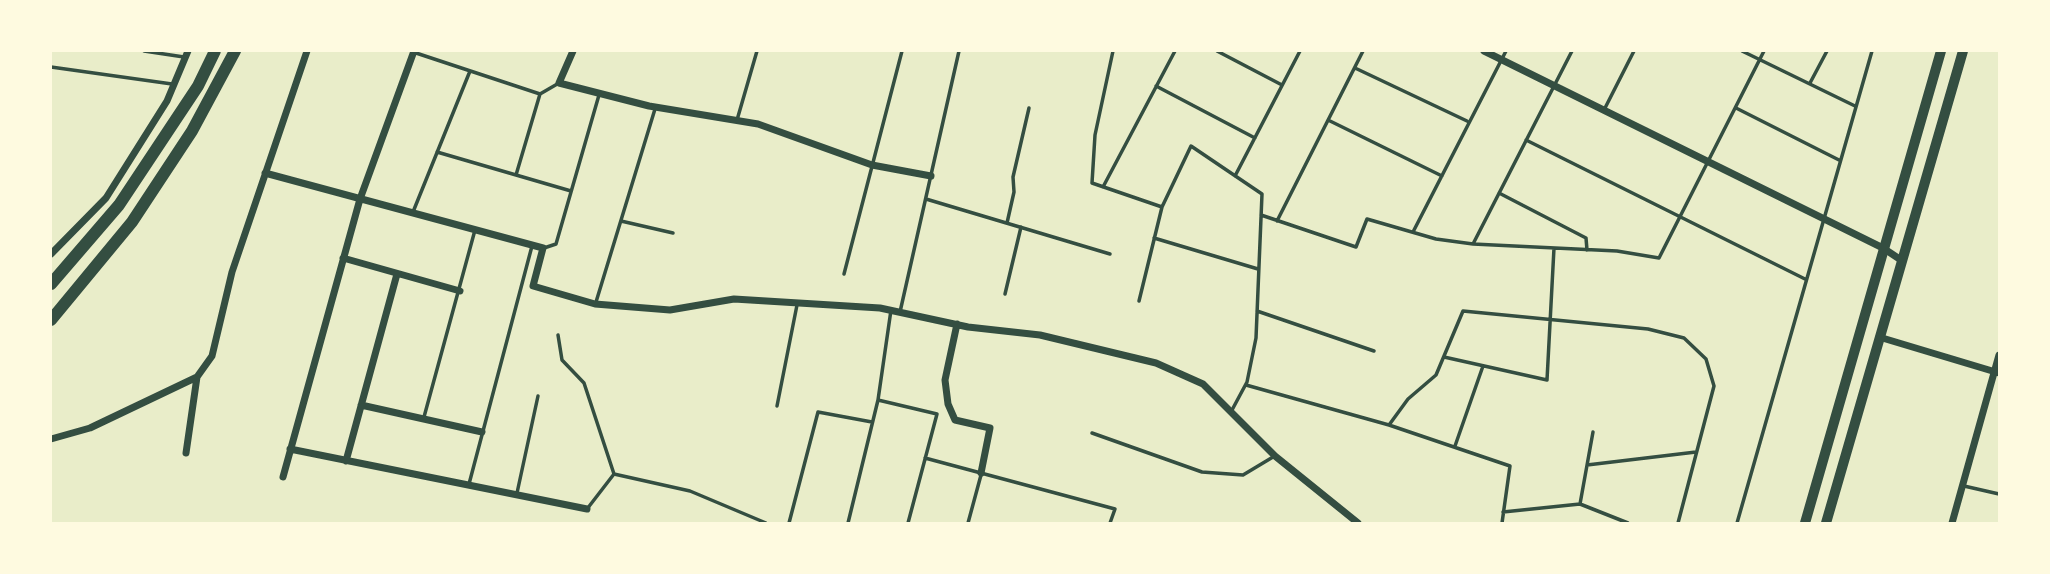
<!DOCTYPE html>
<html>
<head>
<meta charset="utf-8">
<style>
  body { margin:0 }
  #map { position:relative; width:2050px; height:574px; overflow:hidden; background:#e9edc9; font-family:"Golos Text",sans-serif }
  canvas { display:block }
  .frame { position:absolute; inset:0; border:52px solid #fefae0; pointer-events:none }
</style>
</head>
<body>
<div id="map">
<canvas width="2050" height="574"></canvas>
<div class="frame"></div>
</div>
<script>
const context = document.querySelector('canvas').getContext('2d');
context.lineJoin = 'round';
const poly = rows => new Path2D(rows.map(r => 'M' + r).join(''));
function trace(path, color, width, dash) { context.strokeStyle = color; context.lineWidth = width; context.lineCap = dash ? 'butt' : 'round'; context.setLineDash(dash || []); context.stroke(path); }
trace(poly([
  [144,51,184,57],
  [1113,51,1095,135,1092,183,1162,207],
  [1217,51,1282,85],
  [1742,51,1855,106],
  [413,52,540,94],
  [51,67,172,84],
  [1355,68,1467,121],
  [1810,83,1827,51],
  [1156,86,1255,138],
  [1736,108,1839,160],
  [1604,110,1634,51],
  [737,120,757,51],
  [1328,120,1442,176],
  [1526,140,1805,279],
  [437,152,571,191],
  [516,175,540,94,559,83],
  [1235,176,1300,51],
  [1103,187,1175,51],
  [1499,193,1586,238,1587,250],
  [926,199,1110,254],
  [413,212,470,71],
  [1261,215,1356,247,1367,219,1436,239,1473,244,1617,251,1659,258,1764,51],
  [621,221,673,233],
  [1277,221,1363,51],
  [1007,223,1014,192,1013,177,1029,108],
  [1413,232,1506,51],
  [1154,238,1258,269],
  [1473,244,1572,51],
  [544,248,556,244,599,95],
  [844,274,902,51],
  [1005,294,1021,227],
  [1139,301,1162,207,1191,146,1262,194,1256,338,1247,382,1232,410],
  [596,302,655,109],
  [1257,311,1374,351],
  [900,312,959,51],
  [558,335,562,360,584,383,614,474,587,509],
  [1444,357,1547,380,1554,248],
  [1246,385,1389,425,1510,466,1502,523],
  [878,400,937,414,908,523],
  [777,406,797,305],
  [424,417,475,230],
  [1389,425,1408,399,1436,375,1463,311,1648,329,1684,338,1706,359,1714,386,1678,523],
  [1092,433,1202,472,1243,475,1273,457],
  [1455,446,1483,366],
  [925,458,1115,509,1110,523],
  [1587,465,1696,452],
  [614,474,690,491,766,523],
  [469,484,532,246],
  [1964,486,1999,494],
  [517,493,538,396],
  [1580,504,1593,432],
  [1503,512,1580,504,1628,523],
  [789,523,818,412,872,422],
  [848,523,878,400,891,310],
  [968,523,981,475],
  [1737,523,1872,51]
]), '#344e41', 3.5);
trace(poly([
  [573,51,559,83,649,106,758,124,872,165,931,176],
  [1484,51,1883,248,1901,260],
  [265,173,543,248,533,286,595,304,670,310,734,299,880,308,968,327,1040,335,1156,363,1203,384,1275,456,1358,523],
  [51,254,106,198,167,101,188,51],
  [343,258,460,291],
  [957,324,945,380,948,404,955,420,990,428,981,473],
  [1879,337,1999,373],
  [361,405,482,432],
  [51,439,90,428,197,377,212,356,232,272,307,51],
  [290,449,587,509],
  [186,453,197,377],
  [346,461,397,274],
  [283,477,360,199,414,51],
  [1952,523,1999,355]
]), '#344e41', 7);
trace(poly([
  [1805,523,1941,51],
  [1826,523,1963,51]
]), '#344e41', 10);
trace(poly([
  [51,284,119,205,198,86,215,51],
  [51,320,132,222,192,131,235,51]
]), '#344e41', 12);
</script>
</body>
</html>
